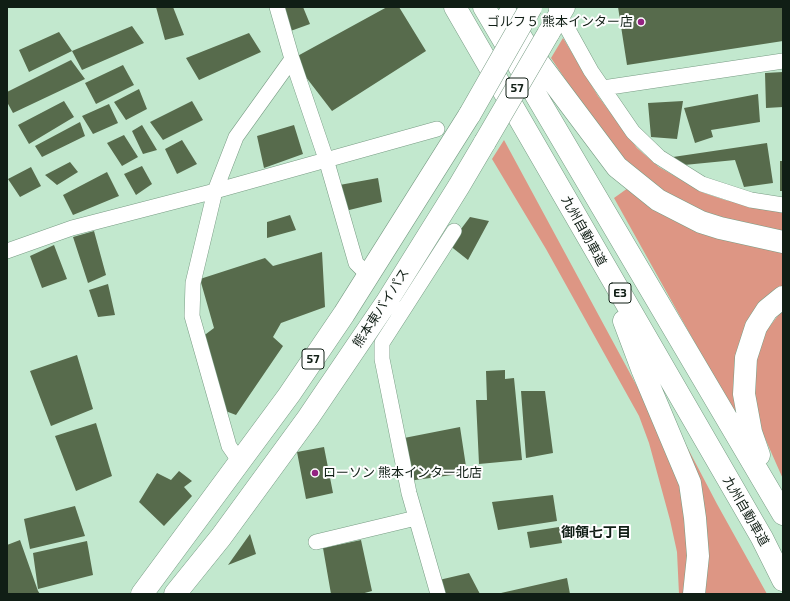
<!DOCTYPE html>
<html>
<head>
<meta charset="utf-8">
<style>
  body { margin:0 }
  #map { position:relative; width:790px; height:601px; overflow:hidden; background:#c2e8ce; font-family:"Exo 2",sans-serif }
  canvas { display:block }
  .frame { position:absolute; inset:0; border:8px solid #101e15; pointer-events:none }
</style>
</head>
<body>
<div id="map">
<canvas width="790" height="601"></canvas>
<div class="frame"></div>
</div>
<script>
const context = document.querySelector('canvas').getContext('2d');
context.lineJoin = 'round';
function paint(path, color) { context.fillStyle = color; context.fill(path, 'evenodd'); }
const poly = rows => new Path2D(rows.map(r => 'M' + r).join(''));
function trace(path, color, width, dash) { context.strokeStyle = color; context.lineWidth = width; context.lineCap = dash ? 'butt' : 'round'; context.setLineDash(dash || []); context.stroke(path); }
function drawText(font, color, halo, rows, align = 'center') {
  context.font = font + ' "Exo 2","Noto Sans JP",sans-serif'; context.lineWidth = 4; context.setLineDash([]); context.textBaseline = 'middle'; context.strokeStyle = halo; context.fillStyle = color; for (const [text, x, y, turn = 0] of rows) {
    context.save(); context.translate(x, y); context.rotate((+turn || 0) * Math.PI / 180); context.textAlign = isNaN(turn) ? turn : align; if (halo) context.strokeText(text, 0, 0); context.fillText(text, 0, 0); context.restore();
  }
}
paint(poly([
  [563,38,598,96,637,148,659,167,704,193,725,200,783,213,783,233,718,220,673,198,630,167,598,128,551,58],
  [504,140,652,414,679,481,689,522,688,594,679,594,677,552,670,520,649,443,639,416,546,249,492,159],
  [628,188,783,249,783,286,775,291,738,420,614,198],
  [783,309,783,479,760,427,753,393,757,352,763,335],
  [684,441,717,504,767,594,704,594]
]), '#dd9684');
paint(poly([
  [156,7,173,7,184,35,165,40],
  [284,7,303,7,310,24,285,33],
  [387,7,399,7,426,51,332,111,292,59],
  [618,7,783,7,783,41,627,65],
  [132,26,144,43,82,70,72,51],
  [59,32,72,51,29,72,19,50],
  [249,33,261,52,199,80,186,58],
  [71,60,85,79,13,113,7,102,7,92],
  [123,65,134,85,96,104,85,83],
  [783,72,783,107,766,108,765,73],
  [139,89,147,109,126,120,114,102],
  [758,94,760,122,711,130,713,137,695,143,684,108],
  [64,101,74,117,29,144,18,125],
  [192,101,203,120,163,140,150,122],
  [683,101,677,139,651,137,648,103],
  [109,104,118,123,93,134,82,116],
  [80,122,85,136,42,157,35,146],
  [142,125,157,150,143,154,132,131],
  [294,125,303,154,264,168,257,136],
  [124,135,138,157,122,166,107,143],
  [182,140,197,164,177,174,165,149],
  [767,143,773,183,744,187,735,160,674,166,673,157],
  [780,161,783,161,783,191,780,191],
  [70,162,78,172,57,185,45,175],
  [142,166,152,184,136,195,124,174],
  [31,167,41,186,20,197,8,179],
  [107,172,119,196,73,215,63,195],
  [378,178,382,202,341,212,334,186],
  [290,215,296,230,267,238,267,222],
  [470,217,489,221,468,260,449,245],
  [94,231,106,275,88,283,73,237],
  [54,245,67,279,42,288,30,256],
  [322,252,325,307,281,323,273,337,283,346,236,415,223,410,202,337,214,328,200,279,265,258,273,266],
  [108,284,115,315,98,317,89,290],
  [77,355,93,409,51,426,30,371],
  [505,370,505,379,514,378,522,460,479,464,476,400,487,400,486,371],
  [521,391,545,391,553,453,526,458],
  [96,423,112,476,76,491,55,436],
  [460,427,467,473,408,481,404,438],
  [324,447,333,493,306,499,297,452],
  [179,471,192,481,184,487,192,496,164,526,139,502,157,473,171,480],
  [553,495,557,521,498,530,492,502],
  [75,506,85,536,30,549,24,519],
  [559,527,562,543,530,548,527,532],
  [250,534,256,554,228,565],
  [20,540,38,591,40,594,7,594,7,545],
  [361,540,372,591,361,594,331,594,323,548],
  [87,541,93,575,38,589,33,553],
  [469,573,480,594,444,594,439,580],
  [567,578,570,594,501,594,501,593]
]), '#576b4c');
const minor = poly([
  [277,7,292,59,326,159,356,263,369,276],
  [556,8,591,71,633,132,659,157,702,184,751,200,783,205],
  [603,88,783,61],
  [7,251,72,228,215,191,437,129],
  [393,307,402,312,454,231],
  [402,312,382,343,382,359,409,493,438,594],
  [240,462,229,446,192,316,193,283,215,191,236,137,292,59],
  [316,542,416,518]
]);
const trunk = poly([
  [548,34,564,7],
  [142,594,289,395,344,314,470,114],
  [175,594,221,537,308,418,386,303,459,186,485,142]
]);
const motorway = poly([
  [455,7,762,538,783,580],
  [484,7,783,514],
  [508,16,527,47,617,167,658,200,701,222,720,228,783,242],
  [624,321,642,369,690,483,695,518,698,556,694,594],
  [759,455,751,432,744,394,746,358,756,327,767,310,783,297]
]);
trace(minor, '#789c84', 16);
trace(trunk, '#789c84', 23);
trace(motorway, '#789c84', 23);
trace(minor, '#fff', 15);
trace(trunk, '#fff', 22);
trace(motorway, '#fff', 22);
const trunkBridge = poly([
  [470,114,531,7],
  [485,142,548,34]
]);
trace(trunkBridge, '#789c84', 23, []);
trace(trunkBridge, '#fff', 22);
for (const [x, y, r, color] of [
  [641,22,4,"#942282"],
  [315,473,4,"#942282"]
]) { const dot = new Path2D(); dot.arc(x, y, r, 0, 2 * Math.PI); context.fillStyle = color; context.fill(dot); trace(dot, '#fefefe', 1.5); }
for (const [x, y, w] of [
  [517,88,22],
  [620,293,22],
  [313,359,22]
]) { const box = new Path2D(); box.roundRect(x - w / 2, y - 10, w, 20, 3); context.fillStyle = '#fefefe'; context.fill(box); trace(box, '#101e15', 1); }
drawText('bold 12px', '#101e15', null, [
  ["57",517,88],
  ["E3",620,293],
  ["57",313,359]
]);
drawText('13px', '#101e15', '#fefefe', [
  ["ゴルフ５ 熊本インター店",633,22],
  ["ローソン 熊本インター北店",323,473,"left"]
], 'right');
drawText('13px', '#101e15', '#fefefe', [
  ["九州自動車道",584,231,61],
  ["熊本東バイパス",381,308,-57],
  ["九州自動車道",746,511,60]
]);
drawText('bold 14px', '#101e15', '#fefefe', [
  ["御領七丁目",596,532]
]);
</script>
</body>
</html>
